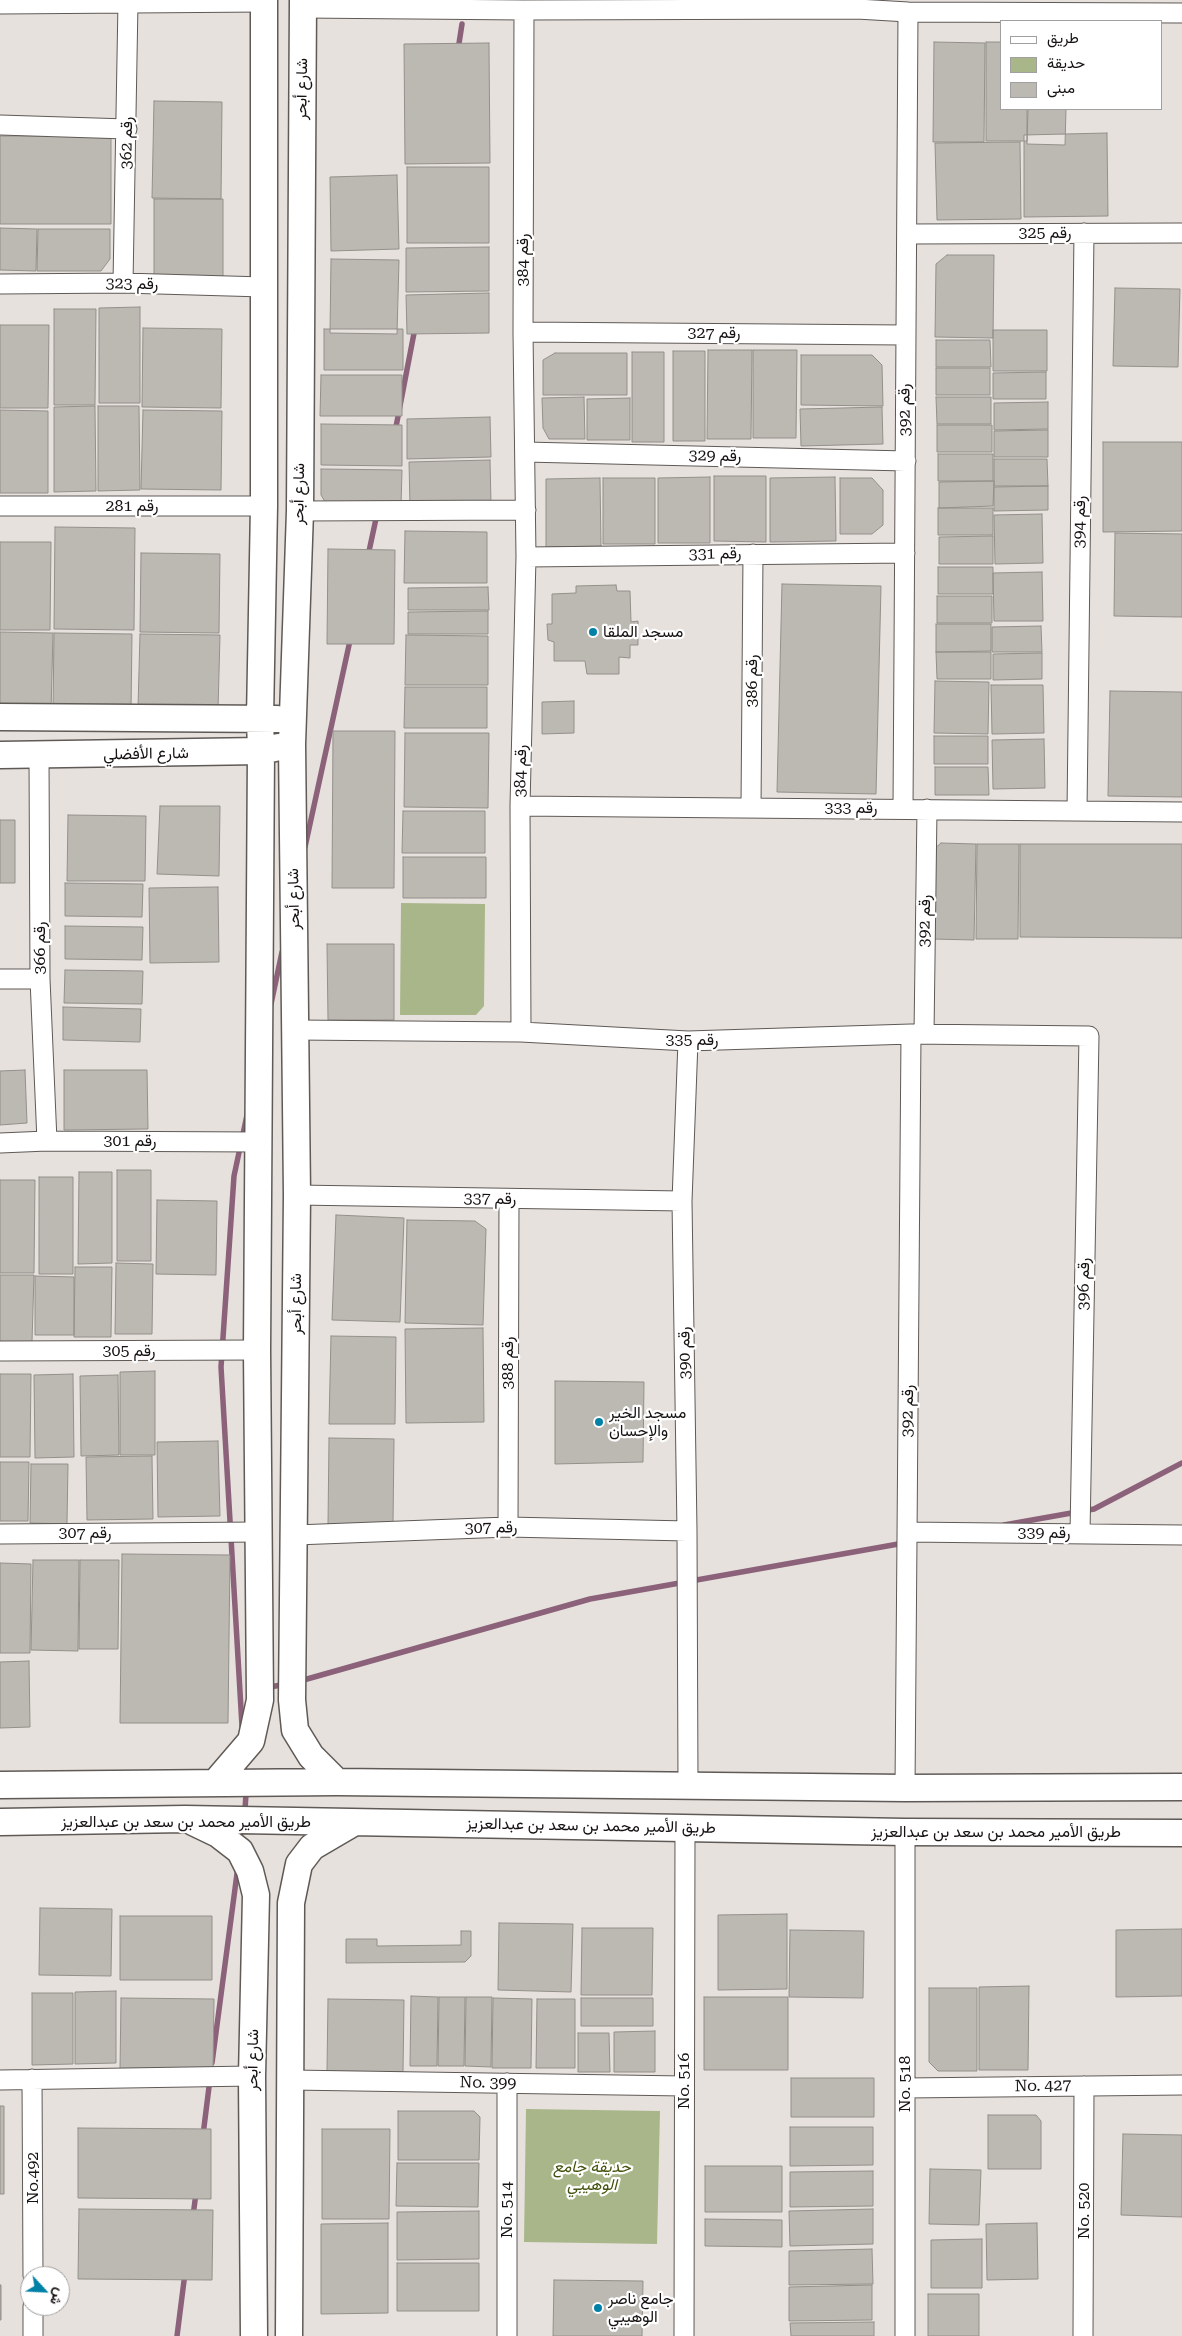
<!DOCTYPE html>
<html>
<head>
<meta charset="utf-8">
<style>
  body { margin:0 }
  #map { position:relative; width:1182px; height:2336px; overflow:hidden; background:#e7e1dd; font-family:"Roboto Serif",Vazirmatn,serif }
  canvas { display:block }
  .legend { position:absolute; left:1000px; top:20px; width:162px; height:90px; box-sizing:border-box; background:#fff; border:1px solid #a1a0a0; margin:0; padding:6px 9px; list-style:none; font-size:15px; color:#151211 }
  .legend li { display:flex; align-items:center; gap:10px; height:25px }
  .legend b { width:25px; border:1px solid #a1a0a0 }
  .north { position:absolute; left:20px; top:2266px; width:50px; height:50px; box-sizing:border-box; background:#fff; border:1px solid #a1a0a0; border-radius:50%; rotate:115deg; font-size:14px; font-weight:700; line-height:20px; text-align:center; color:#151211 }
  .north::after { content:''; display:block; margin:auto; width:18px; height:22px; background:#0281a6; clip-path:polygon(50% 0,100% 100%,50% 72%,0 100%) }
</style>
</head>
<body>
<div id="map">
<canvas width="1182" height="2336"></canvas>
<ul class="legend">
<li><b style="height:6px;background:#fff"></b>طريق</li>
<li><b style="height:14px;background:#a8b689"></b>حديقة</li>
<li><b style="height:14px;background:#bbb9b2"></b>مبنى</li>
</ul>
<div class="north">ش</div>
</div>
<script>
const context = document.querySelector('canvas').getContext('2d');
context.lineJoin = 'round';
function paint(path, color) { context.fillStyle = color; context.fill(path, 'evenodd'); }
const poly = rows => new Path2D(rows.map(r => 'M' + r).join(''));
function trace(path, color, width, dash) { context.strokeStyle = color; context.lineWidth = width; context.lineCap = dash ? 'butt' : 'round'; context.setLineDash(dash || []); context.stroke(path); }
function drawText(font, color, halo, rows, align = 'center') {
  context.font = font + ' "Roboto Serif",Vazirmatn,serif'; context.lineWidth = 4.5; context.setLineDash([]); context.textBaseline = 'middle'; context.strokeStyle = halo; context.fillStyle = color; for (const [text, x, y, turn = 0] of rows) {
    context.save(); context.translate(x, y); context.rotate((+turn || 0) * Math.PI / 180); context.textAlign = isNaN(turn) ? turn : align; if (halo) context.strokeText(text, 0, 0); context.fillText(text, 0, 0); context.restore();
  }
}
paint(poly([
  [401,903,485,904,484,1006,476,1015,400,1015],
  [526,2109,660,2111,657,2244,524,2242]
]), '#a8b689');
trace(poly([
  [458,50,462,24],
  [395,432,415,328],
  [368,556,377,514],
  [305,847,351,636],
  [271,1004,282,952],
  [1004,1525,1094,1509,1182,1463],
  [300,1681,590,1599,904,1543],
  [265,1688,286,1684],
  [242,1726,221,1367,234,1176,247,1115],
  [245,1809,246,1794],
  [212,2063,238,1866],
  [203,2135,210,2079],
  [193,2216,196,2193],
  [177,2336,185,2273]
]), '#8b627a', 5.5);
const building = poly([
  [934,42,985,43,984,142,933,142,934,42],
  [986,42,1001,42,1001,109,1027,109,1027,141,986,141,986,42],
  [489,43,490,163,405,164,404,44,489,43],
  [154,101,222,102,221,199,152,198,154,101],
  [1028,109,1066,109,1065,145,1027,144,1028,109],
  [1107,133,1108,216,1024,217,1024,135,1107,133],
  [0,136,111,136,111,224,0,224,0,136],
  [1020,142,1021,219,937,220,935,143,1020,142],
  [407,167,489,167,489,243,407,243,407,167],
  [397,175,399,249,331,251,330,177,397,175],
  [154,199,223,199,223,277,154,277,154,199],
  [0,228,37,229,36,271,0,270,0,228],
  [38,229,110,229,110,259,101,271,37,271,38,229],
  [489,247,489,291,406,292,406,248,489,247],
  [947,255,994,255,993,338,935,337,936,264,947,255],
  [331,259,399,260,397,334,330,333,331,259],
  [1115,288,1180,289,1178,367,1113,366,1115,288],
  [489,293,489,333,407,334,406,295,489,293],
  [140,307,140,403,99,403,99,308,140,307],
  [54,309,96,309,95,405,54,405,54,309],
  [0,325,49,325,48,408,0,408,0,325],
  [143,328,222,329,221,408,142,407,143,328],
  [324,329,403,329,403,370,324,370,324,329],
  [993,330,1047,330,1047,371,993,371,993,330],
  [936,340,990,340,991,367,936,367,936,340],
  [708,350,752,350,751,439,707,439,708,350],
  [753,350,797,350,796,438,753,438,753,350],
  [673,351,705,351,705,441,673,441,673,351],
  [632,352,664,352,664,442,632,442,632,352],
  [555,353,627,353,627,395,543,395,543,360,555,353],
  [801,355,872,355,882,365,883,406,801,405,801,355],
  [936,368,990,368,990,395,936,395,936,368],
  [1046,372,1046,399,993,399,993,373,1046,372],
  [321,375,402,375,402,416,320,416,321,375],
  [584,397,585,439,549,439,543,428,542,398,584,397],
  [936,397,991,397,991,424,937,424,936,397],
  [630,398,630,440,587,440,587,399,630,398],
  [1048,402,1048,429,994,430,994,403,1048,402],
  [95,406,96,491,54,492,54,407,95,406],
  [98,406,139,406,140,490,98,491,98,406],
  [882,407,883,444,801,446,800,409,882,407],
  [0,410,48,411,48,493,0,493,0,410],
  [143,410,222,411,221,490,141,489,143,410],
  [490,417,491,457,407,459,407,419,490,417],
  [321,424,402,425,402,466,321,465,321,424],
  [937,425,992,425,992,452,937,452,937,425],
  [1048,430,1048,457,994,457,994,431,1048,430],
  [1103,442,1182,442,1182,531,1103,532,1103,442],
  [938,454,993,454,993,481,938,481,938,454],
  [994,459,1047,459,1048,486,994,486,994,459],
  [490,460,491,504,410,506,409,462,490,460],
  [321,469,402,470,401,506,327,505,321,495,321,469],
  [714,476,766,476,766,542,714,541,714,476],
  [710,477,710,543,658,543,658,478,710,477],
  [835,477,836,541,770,542,770,478,835,477],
  [600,478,601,546,546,547,546,479,600,478],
  [603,478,655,478,655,544,603,544,603,478],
  [840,478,872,478,883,490,883,525,872,534,840,534,840,478],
  [994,481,993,506,939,508,939,482,994,481],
  [1048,486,1048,510,994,511,994,487,1048,486],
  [938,508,993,508,993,535,938,535,938,508],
  [1042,514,1043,563,995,564,994,515,1042,514],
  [55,527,135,528,134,630,54,629,55,527],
  [405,531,487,532,487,583,404,583,405,531],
  [1115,533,1182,534,1182,617,1114,616,1115,533],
  [993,536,993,564,939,564,939,537,993,536],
  [0,542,51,542,50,630,0,630,0,542],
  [328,549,395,550,394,644,327,644,328,549],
  [141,553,220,554,219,633,140,632,141,553],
  [938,567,993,567,993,594,938,594,938,567],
  [1042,572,1043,621,994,621,993,573,1042,572],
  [782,584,881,586,876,794,777,792,782,584],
  [616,585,617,591,630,591,631,622,638,621,638,645,630,645,630,658,619,657,619,674,587,674,585,661,554,661,554,642,548,640,547,624,552,624,552,594,576,593,576,586,616,585],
  [488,587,489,610,408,610,408,588,488,587],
  [937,596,992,596,992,623,937,623,937,596],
  [488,611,488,634,408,634,408,612,488,611],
  [936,624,991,624,991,651,936,652,936,624],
  [1041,626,1042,652,992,652,992,627,1041,626],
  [0,632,53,633,51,712,0,711,0,632],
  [54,633,132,634,131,713,53,711,54,633],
  [140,634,220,635,218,710,138,708,140,634],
  [406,635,488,636,488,685,405,685,406,635],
  [936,652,991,652,991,679,937,679,936,652],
  [1042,653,1042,679,993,680,993,654,1042,653],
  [935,681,989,682,988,734,934,733,935,681],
  [991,685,1043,685,1044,733,992,734,991,685],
  [405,687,487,687,487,728,404,728,405,687],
  [1110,691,1182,692,1182,797,1108,796,1110,691],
  [574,701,574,733,542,734,542,702,574,701],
  [333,731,395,731,394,888,332,888,333,731],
  [405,733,489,733,488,808,404,807,405,733],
  [934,736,988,736,988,764,934,764,934,736],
  [1044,739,1045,788,993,789,992,740,1044,739],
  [935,767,988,767,989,795,935,795,935,767],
  [160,806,220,806,219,876,157,874,160,806],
  [403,811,485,811,485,853,402,853,403,811],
  [68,815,146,816,145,881,67,881,68,815],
  [0,820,15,820,15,883,0,883,0,820],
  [941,843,976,844,974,940,932,939,934,849,941,843],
  [977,844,1019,844,1018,939,976,939,977,844],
  [1020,844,1182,844,1182,938,1020,937,1020,844],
  [403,857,486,857,486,898,403,898,403,857],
  [65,883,143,884,142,917,65,916,65,883],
  [218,887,219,962,150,963,149,888,218,887],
  [65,926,143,927,142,960,65,959,65,926],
  [327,944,394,944,394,1020,328,1020,327,944],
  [65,970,143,971,142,1004,64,1003,65,970],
  [63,1007,141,1009,140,1042,63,1040,63,1007],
  [25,1070,27,1123,0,1125,0,1071,25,1070],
  [64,1070,147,1070,148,1129,64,1130,64,1070],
  [117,1170,151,1170,151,1261,117,1261,117,1170],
  [79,1172,112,1172,112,1263,78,1264,79,1172],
  [39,1177,73,1177,73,1274,39,1274,39,1177],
  [0,1180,35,1180,34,1273,0,1273,0,1180],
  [157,1200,217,1201,216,1275,156,1274,157,1200],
  [336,1215,404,1218,400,1322,332,1320,336,1215],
  [407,1220,475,1221,486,1229,483,1325,405,1323,407,1220],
  [116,1263,153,1264,152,1334,115,1334,116,1263],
  [75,1267,112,1267,111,1337,74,1337,75,1267],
  [0,1275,34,1275,32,1342,0,1342,0,1275],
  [35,1276,74,1277,74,1335,35,1335,35,1276],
  [483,1328,484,1422,406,1423,405,1329,483,1328],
  [331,1336,396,1337,395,1424,329,1424,331,1336],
  [155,1371,155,1455,120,1455,120,1372,155,1371],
  [0,1374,31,1374,30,1457,0,1457,0,1374],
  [73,1374,74,1457,35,1458,34,1375,73,1374],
  [118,1375,119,1455,81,1456,80,1376,118,1375],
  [555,1381,644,1382,643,1462,555,1464,555,1381],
  [329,1438,394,1439,393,1524,328,1524,329,1438],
  [218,1441,220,1516,158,1517,157,1442,218,1441],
  [152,1456,153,1519,87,1520,86,1457,152,1456],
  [0,1462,29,1462,28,1521,0,1521,0,1462],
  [31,1464,68,1464,67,1524,30,1523,31,1464],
  [122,1554,230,1555,228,1723,120,1723,122,1554],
  [33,1560,79,1560,78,1651,31,1650,33,1560],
  [80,1560,119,1560,118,1649,79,1649,80,1560],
  [0,1563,31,1564,30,1653,0,1653,0,1563],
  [29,1661,30,1727,0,1728,0,1662,29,1661],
  [40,1908,112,1909,111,1976,39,1975,40,1908],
  [787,1914,787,1989,718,1990,718,1915,787,1914],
  [120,1916,212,1916,212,1980,120,1980,120,1916],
  [499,1923,573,1924,571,1992,498,1990,499,1923],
  [582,1928,653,1928,652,1995,581,1995,582,1928],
  [1182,1929,1182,1996,1116,1997,1116,1930,1182,1929],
  [790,1930,864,1931,863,1998,789,1997,790,1930],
  [461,1931,471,1931,471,1956,465,1962,346,1963,346,1939,377,1939,377,1946,461,1945,461,1931],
  [1029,1986,1028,2070,979,2070,979,1987,1029,1986],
  [929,1988,977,1988,977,2071,938,2071,929,2062,929,1988],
  [116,1991,116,2063,75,2064,75,1992,116,1991],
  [32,1993,73,1993,73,2064,32,2065,32,1993],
  [411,1996,438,1997,437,2066,410,2066,411,1996],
  [439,1997,465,1997,464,2066,438,2066,439,1997],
  [466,1997,492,1997,491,2067,465,2066,466,1997],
  [704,1997,788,1997,788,2070,704,2070,704,1997],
  [121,1998,214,1999,213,2070,120,2069,121,1998],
  [493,1998,532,1999,531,2068,492,2068,493,1998],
  [581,1998,653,1998,653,2026,581,2026,581,1998],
  [328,1999,404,2000,403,2072,327,2071,328,1999],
  [537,1999,575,1999,575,2068,536,2068,537,1999],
  [655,2031,655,2072,614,2072,614,2032,655,2031],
  [578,2033,609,2033,610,2072,578,2072,578,2033],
  [791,2078,874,2078,874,2117,791,2117,791,2078],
  [0,2106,4,2106,4,2194,0,2194,0,2106],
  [398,2111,474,2111,480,2117,479,2160,398,2160,398,2111],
  [988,2115,1036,2115,1041,2121,1041,2169,988,2169,988,2115],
  [790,2127,873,2127,873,2165,790,2166,790,2127],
  [78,2128,211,2129,211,2199,78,2198,78,2128],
  [322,2129,390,2129,389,2219,322,2219,322,2129],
  [1123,2134,1182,2135,1182,2217,1121,2215,1123,2134],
  [397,2163,479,2163,478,2207,396,2206,397,2163],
  [705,2166,782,2166,782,2212,705,2212,705,2166],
  [930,2169,981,2170,979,2225,929,2224,930,2169],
  [873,2171,873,2206,790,2207,790,2172,873,2171],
  [79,2209,213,2210,212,2280,78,2279,79,2209],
  [873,2209,873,2244,790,2246,789,2211,873,2209],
  [479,2211,479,2259,397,2260,397,2212,479,2211],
  [705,2219,782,2220,782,2247,705,2246,705,2219],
  [388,2223,388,2313,321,2314,321,2224,388,2223],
  [1037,2223,1038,2279,987,2280,986,2224,1037,2223],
  [982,2239,982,2288,931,2288,931,2240,982,2239],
  [872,2249,873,2284,789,2285,789,2251,872,2249],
  [397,2263,479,2263,479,2311,397,2311,397,2263],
  [554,2280,643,2281,642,2336,553,2336,554,2280],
  [0,2285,1,2285,1,2320,0,2320,0,2285],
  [872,2285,872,2320,789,2321,789,2287,872,2285],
  [928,2294,979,2294,979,2336,928,2336,928,2294],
  [874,2322,874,2336,791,2336,790,2323,874,2322]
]);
paint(building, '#bbb9b2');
trace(building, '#93908a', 1);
const street = poly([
  [0,4,264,2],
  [303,8,524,10,857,9,908,12,1182,13],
  [0,125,127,129],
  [908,234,1182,233],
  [123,283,128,2],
  [0,284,123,283,264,287],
  [523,332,905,335],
  [525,452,906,461],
  [0,506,264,506],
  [300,511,526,510],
  [526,557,905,553],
  [39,756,40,979,47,1141],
  [520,806,1182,812],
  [751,808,753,554],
  [903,808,908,12],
  [1077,811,1084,233],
  [0,979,40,979],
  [296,1030,521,1032,688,1041,911,1034,1089,1036,1080,1533],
  [521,1032,520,806,526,557,523,332,524,10],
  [924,1034,927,809],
  [0,1143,47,1141,259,1142],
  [297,1195,682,1201],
  [0,1351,257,1350],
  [508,1527,509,1199],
  [907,1532,1182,1535],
  [0,1534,260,1532],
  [295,1535,508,1527,687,1531],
  [688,1785,687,1531,682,1201,688,1041],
  [905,1788,911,1034],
  [905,1832,905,2336],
  [32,2079,33,2276],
  [0,2080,252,2076],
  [291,2080,684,2086],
  [507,2083,507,2336],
  [905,2088,1182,2085],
  [33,2306,33,2336],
  [684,2336,685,1827],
  [1083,2336,1084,2086]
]);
const secondary = poly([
  [303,0,300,511,292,744,297,1195,292,1700,295,1730,311,1756,337,1782],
  [0,717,277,719],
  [0,755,261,751,279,747],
  [215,1783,251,1741,260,1700,257,1350,261,751,260,718,264,506,264,0],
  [0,1785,337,1782,905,1788,1182,1787],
  [0,1822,185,1819,905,1832,1182,1833],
  [193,1822,218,1834,240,1851,250,1871,256,1895,252,2076,254,2336],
  [289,2336,291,1903,299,1864,312,1847,353,1823]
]);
trace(street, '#5f5a56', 21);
trace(secondary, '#5f5a56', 29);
trace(street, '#fff', 19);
trace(secondary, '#fff', 26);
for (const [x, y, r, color] of [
  [593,632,5,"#0281a6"],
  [599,1422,5,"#0281a6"],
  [598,2308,5,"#0281a6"]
]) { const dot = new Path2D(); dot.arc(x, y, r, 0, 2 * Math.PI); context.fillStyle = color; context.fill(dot); trace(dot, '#fff', 2); }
drawText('16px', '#151211', '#fff', [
  ["شارع أبحر",302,89,-89],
  ["رقم 362",127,143,-89],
  ["رقم 325",1045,233],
  ["رقم 384",523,260,-90],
  ["رقم 323",132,284,1],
  ["رقم 327",714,333],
  ["رقم 392",905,410,-91],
  ["رقم 329",715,456,1],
  ["شارع أبحر",299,494,-89],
  ["رقم 281",132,506],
  ["رقم 394",1080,522,-89],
  ["رقم 331",715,554,-1],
  ["رقم 386",752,681,-90],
  ["شارع الأفضلي",146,754,-1],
  ["رقم 384",521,771,-89],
  ["رقم 333",851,808],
  ["شارع أبحر",294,899,-91],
  ["رقم 392",925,921,-89],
  ["رقم 366",40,948,-90],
  ["رقم 335",692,1040],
  ["رقم 301",130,1141],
  ["رقم 337",490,1199,1],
  ["رقم 396",1084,1284,-89],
  ["شارع أبحر",296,1304,-90],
  ["رقم 305",129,1351],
  ["رقم 390",685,1353,-91],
  ["رقم 388",508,1363,-90],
  ["رقم 392",908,1411,-89],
  ["رقم 307",491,1528,-1],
  ["رقم 307",85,1533],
  ["رقم 339",1044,1533],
  ["طريق الأمير محمد بن سعد بن عبدالعزيز",186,1822],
  ["طريق الأمير محمد بن سعد بن عبدالعزيز",591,1826,1],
  ["طريق الأمير محمد بن سعد بن عبدالعزيز",996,1832],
  ["شارع أبحر",253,2060,-89],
  ["No. 516",684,2081,-90],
  ["No. 399",488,2083,1],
  ["No. 518",905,2084,-90],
  ["No. 427",1043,2086,-1],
  ["No.492",33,2178,-90],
  ["No. 514",507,2210,-90],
  ["No. 520",1084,2211,-90]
]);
drawText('16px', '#151211', '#fff', [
  ["مسجد الملقا",603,632],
  ["مسجد الخير",609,1413],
  ["والإحسان",609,1431],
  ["جامع ناصر",608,2299],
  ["الوهيبي",608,2317]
], 'left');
drawText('italic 16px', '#43530e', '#fff', [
  ["حديقة جامع",592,2167],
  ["الوهيبي",592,2185]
]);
</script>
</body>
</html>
